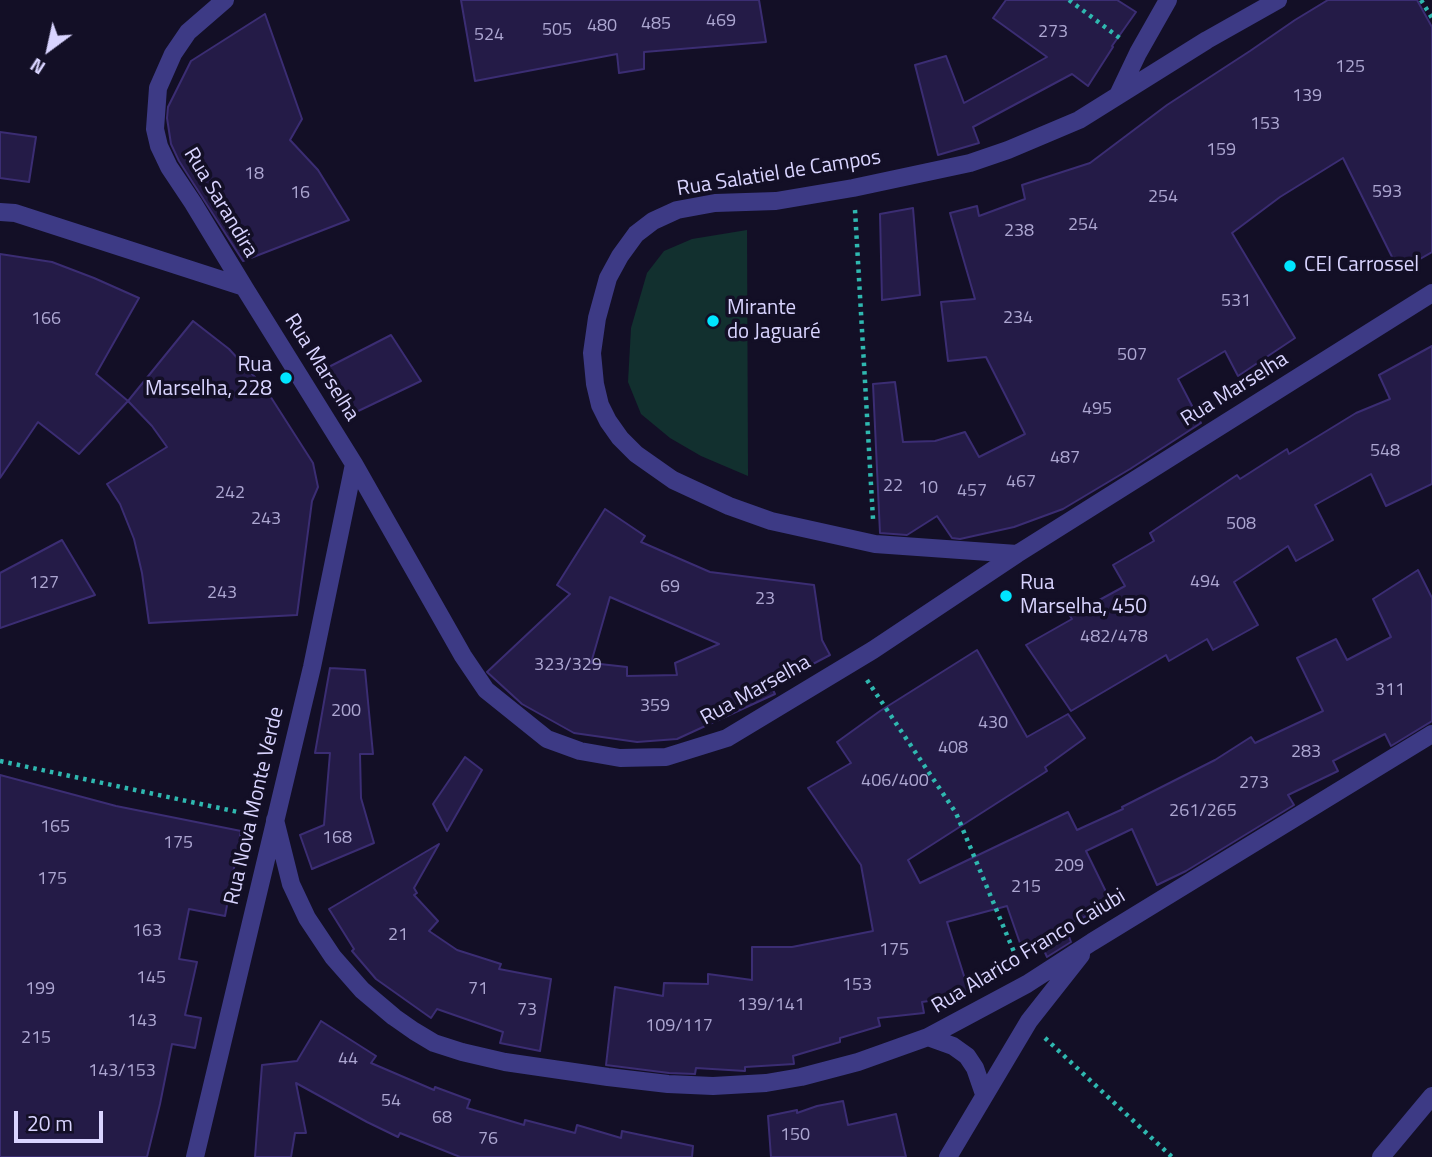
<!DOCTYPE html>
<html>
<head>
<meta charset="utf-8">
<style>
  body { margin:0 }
  #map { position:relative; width:1432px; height:1157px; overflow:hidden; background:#130f26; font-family:"Titillium Web",sans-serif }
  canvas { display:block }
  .north { position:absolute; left:14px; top:14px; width:70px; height:70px; -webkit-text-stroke:5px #130f26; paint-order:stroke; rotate:213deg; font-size:19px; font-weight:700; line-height:28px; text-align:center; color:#d9d4ff }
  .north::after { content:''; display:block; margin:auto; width:24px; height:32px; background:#d9d4ff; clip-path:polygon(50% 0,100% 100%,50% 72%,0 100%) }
  .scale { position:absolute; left:14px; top:1111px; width:89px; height:32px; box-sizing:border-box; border:4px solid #d9d4ff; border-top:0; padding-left:9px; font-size:21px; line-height:24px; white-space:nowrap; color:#d9d4ff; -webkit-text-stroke:5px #130f26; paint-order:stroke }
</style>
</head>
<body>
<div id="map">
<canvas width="1432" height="1157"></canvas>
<div class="north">N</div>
<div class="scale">20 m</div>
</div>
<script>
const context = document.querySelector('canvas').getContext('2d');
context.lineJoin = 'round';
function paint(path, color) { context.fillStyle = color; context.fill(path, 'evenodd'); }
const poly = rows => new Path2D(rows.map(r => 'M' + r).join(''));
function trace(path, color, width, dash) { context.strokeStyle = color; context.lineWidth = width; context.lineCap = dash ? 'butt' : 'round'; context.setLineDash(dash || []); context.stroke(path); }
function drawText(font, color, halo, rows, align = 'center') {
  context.font = font + ' "Titillium Web",sans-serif'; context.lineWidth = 7; context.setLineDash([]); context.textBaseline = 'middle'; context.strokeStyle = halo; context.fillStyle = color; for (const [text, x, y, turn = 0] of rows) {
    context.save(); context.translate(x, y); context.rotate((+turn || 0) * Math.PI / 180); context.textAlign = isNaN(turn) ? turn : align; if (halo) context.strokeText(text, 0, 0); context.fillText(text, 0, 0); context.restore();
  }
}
paint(poly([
  [747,230,748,476,701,456,670,438,641,414,628,382,631,328,647,273,664,251,692,239]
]), '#12302f');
const building = poly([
  [461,0,759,0,766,42,644,52,644,69,619,73,617,54,475,81,461,0],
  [1006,0,1117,0,1136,12,1112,46,1113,47,1088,86,1072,74,973,127,979,143,938,155,915,65,946,56,964,103,1047,57,993,18,1006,0],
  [1328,0,1417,0,1432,27,1432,252,1399,271,1343,158,1280,197,1232,233,1295,338,1238,376,1225,351,1178,379,1201,423,1130,469,1063,509,1014,527,960,539,952,538,937,516,907,535,880,533,873,384,895,382,903,442,935,441,965,432,979,457,1025,434,986,357,948,361,941,302,975,299,950,213,977,206,979,216,1025,199,1022,185,1090,163,1167,105,1250,51,1295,20,1328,0],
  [265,14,302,119,290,140,318,170,349,220,243,261,179,161,171,144,167,118,168,107,191,61,265,14],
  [0,132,36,137,29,182,0,178,0,132],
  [913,208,920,295,882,300,880,214,913,208],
  [0,254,52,262,94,278,139,298,96,374,128,401,79,454,38,422,0,478,0,254],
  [193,321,229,349,265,388,313,463,318,487,312,501,297,615,149,623,142,573,134,539,120,504,107,484,167,447,152,426,128,401,193,321],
  [391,335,421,381,352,414,319,372,391,335],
  [1432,346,1432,484,1386,506,1371,474,1315,505,1333,540,1296,561,1288,546,1234,582,1258,625,1213,650,1207,639,1169,661,1166,655,1071,711,1026,645,1072,619,1070,616,1125,586,1113,565,1154,541,1150,533,1237,475,1240,479,1287,449,1289,454,1356,413,1390,399,1379,375,1432,346],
  [605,509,645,536,641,542,710,572,814,585,822,640,830,655,771,686,775,694,677,739,637,742,574,733,522,704,487,672,570,594,557,585,605,509],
  [610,597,719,644,675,663,677,675,627,676,627,667,591,663,610,597],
  [62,540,95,595,0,628,0,573,62,540],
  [1418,570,1432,598,1432,721,1391,746,1385,734,1333,761,1338,771,1288,795,1294,805,1186,871,1157,885,1132,829,1086,851,1112,904,1065,926,1071,942,1047,957,1039,939,1021,946,1007,906,947,922,970,995,922,1002,924,1013,878,1018,880,1026,840,1038,840,1042,793,1056,794,1064,745,1067,745,1071,696,1068,695,1074,669,1073,606,1065,615,987,663,996,664,983,708,984,708,974,752,980,752,947,792,947,873,931,861,865,808,788,851,763,837,742,880,711,977,650,1027,737,1068,714,1085,738,1045,767,1047,771,908,860,920,883,1068,812,1077,830,1123,809,1122,807,1215,760,1251,737,1255,743,1323,711,1297,658,1336,639,1347,660,1391,637,1373,599,1418,570],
  [330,668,365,670,373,754,360,754,361,798,374,843,312,869,300,835,324,825,330,753,315,753,330,668],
  [465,757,482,770,447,831,433,804,465,757],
  [0,775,116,806,241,831,225,916,189,909,179,959,197,962,185,1015,201,1018,195,1048,172,1044,160,1104,147,1157,0,1157,0,775],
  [439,844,414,888,417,893,414,895,438,921,429,931,457,950,501,964,499,969,551,979,540,1051,500,1043,503,1032,437,1009,431,1018,376,979,352,951,354,949,329,909,439,844],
  [321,1021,376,1056,371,1063,434,1090,435,1087,470,1100,467,1108,524,1125,525,1120,575,1133,577,1125,621,1138,622,1131,693,1146,692,1157,460,1157,400,1133,398,1137,367,1122,296,1083,306,1133,295,1133,291,1157,255,1157,262,1065,297,1061,321,1021],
  [843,1101,848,1125,896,1114,906,1157,771,1157,768,1116,797,1110,797,1113,817,1106,843,1101]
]);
paint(building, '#241b47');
trace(building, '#3b2d73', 2);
trace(poly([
  [1069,0,1121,39],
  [1421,0,1432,18],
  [855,210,873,519],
  [867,680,956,813,1019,964],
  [0,761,252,815],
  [1045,1038,1172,1157]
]), '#2fb8b0', 4.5, [3.5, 5]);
trace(poly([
  [225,0,188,32,173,54,158,88,155,129,159,146,169,167,193,203,244,287],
  [1118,95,1138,53,1168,0],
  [0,212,15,213,244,287,354,464,463,656,486,690,547,739,580,751,620,758,666,757,727,738,873,650,1017,554,1432,293],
  [1017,554,875,544,771,521,729,506,673,480,636,454,620,438,608,421,600,405,595,384,592,353,597,318,608,278,620,256,636,234,653,221,677,210,715,203,776,201,853,188,970,163,1008,150,1079,120,1207,40,1278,0],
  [275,820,291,884,307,918,333,957,362,990,394,1017,414,1031,434,1043,462,1052,505,1062,608,1077,668,1084,713,1086,766,1083,801,1077,858,1062,928,1037,1027,984,1092,942,1432,734],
  [928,1037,953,1046,967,1056,975,1068,984,1094],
  [195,1157,312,667,354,464],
  [948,1157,1029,1021,1081,955],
  [1381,1157,1432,1096]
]), '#3d3a85', 18);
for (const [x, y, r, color] of [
  [1290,266,7,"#00e5ff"],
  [713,321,7,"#00e5ff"],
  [286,378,7,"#00e5ff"],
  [1006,596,7,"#00e5ff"]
]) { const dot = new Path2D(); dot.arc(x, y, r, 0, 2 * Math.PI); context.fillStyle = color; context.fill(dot); trace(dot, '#130f26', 2.5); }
drawText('18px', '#aca6d1', null, [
  ["469",721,22],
  ["485",656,25],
  ["480",602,27],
  ["505",557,31],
  ["273",1053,33],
  ["524",489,36],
  ["125",1350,68],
  ["139",1307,97],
  ["153",1265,125],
  ["159",1221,151],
  ["18",254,175],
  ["593",1387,193],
  ["16",300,194],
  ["254",1163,198],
  ["254",1083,226],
  ["238",1019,232],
  ["531",1236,302],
  ["234",1018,319],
  ["166",46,320],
  ["507",1132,356],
  ["495",1097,410],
  ["548",1385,452],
  ["487",1065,459],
  ["467",1021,483],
  ["22",893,487],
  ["10",928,489],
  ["457",972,492],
  ["242",230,494],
  ["243",266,520],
  ["508",1241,525],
  ["494",1205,583],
  ["127",44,584],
  ["69",670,588],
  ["243",222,594],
  ["23",765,600],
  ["482/478",1114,638],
  ["323/329",568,666],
  ["311",1390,691],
  ["359",655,707],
  ["200",346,712],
  ["430",993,724],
  ["408",953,749],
  ["283",1306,753],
  ["406/400",895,782],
  ["273",1254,784],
  ["261/265",1203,812],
  ["165",55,828],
  ["168",337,839],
  ["175",178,844],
  ["209",1069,867],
  ["175",52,880],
  ["215",1026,888],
  ["163",147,932],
  ["21",398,936],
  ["175",894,951],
  ["145",151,979],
  ["153",857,986],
  ["199",40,990],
  ["71",478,990],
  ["139/141",771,1006],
  ["73",527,1011],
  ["143",142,1022],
  ["109/117",679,1027],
  ["215",36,1039],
  ["44",348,1060],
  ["143/153",122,1072],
  ["54",391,1102],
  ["68",442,1119],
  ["150",795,1136],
  ["76",488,1140]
]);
drawText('21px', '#d9d4ff', '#130f26', [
  ["Rua Salatiel de Campos",779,174,-9],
  ["Rua Sarandira",220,203,59],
  ["Rua Marselha",321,368,58],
  ["Rua Marselha",1235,390,-32],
  ["Rua Marselha",756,691,-29],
  ["Rua Nova Monte Verde",255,806,-77],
  ["Rua Alarico Franco Caiubi",1029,952,-31]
]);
drawText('21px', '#d9d4ff', '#130f26', [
  ["CEI Carrossel",1304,266],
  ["Mirante",727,309],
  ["do Jaguaré",727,333],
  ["Rua",272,366,"right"],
  ["Marselha, 228",272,390,"right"],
  ["Rua",1020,584],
  ["Marselha, 450",1020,608]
], 'left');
</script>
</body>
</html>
